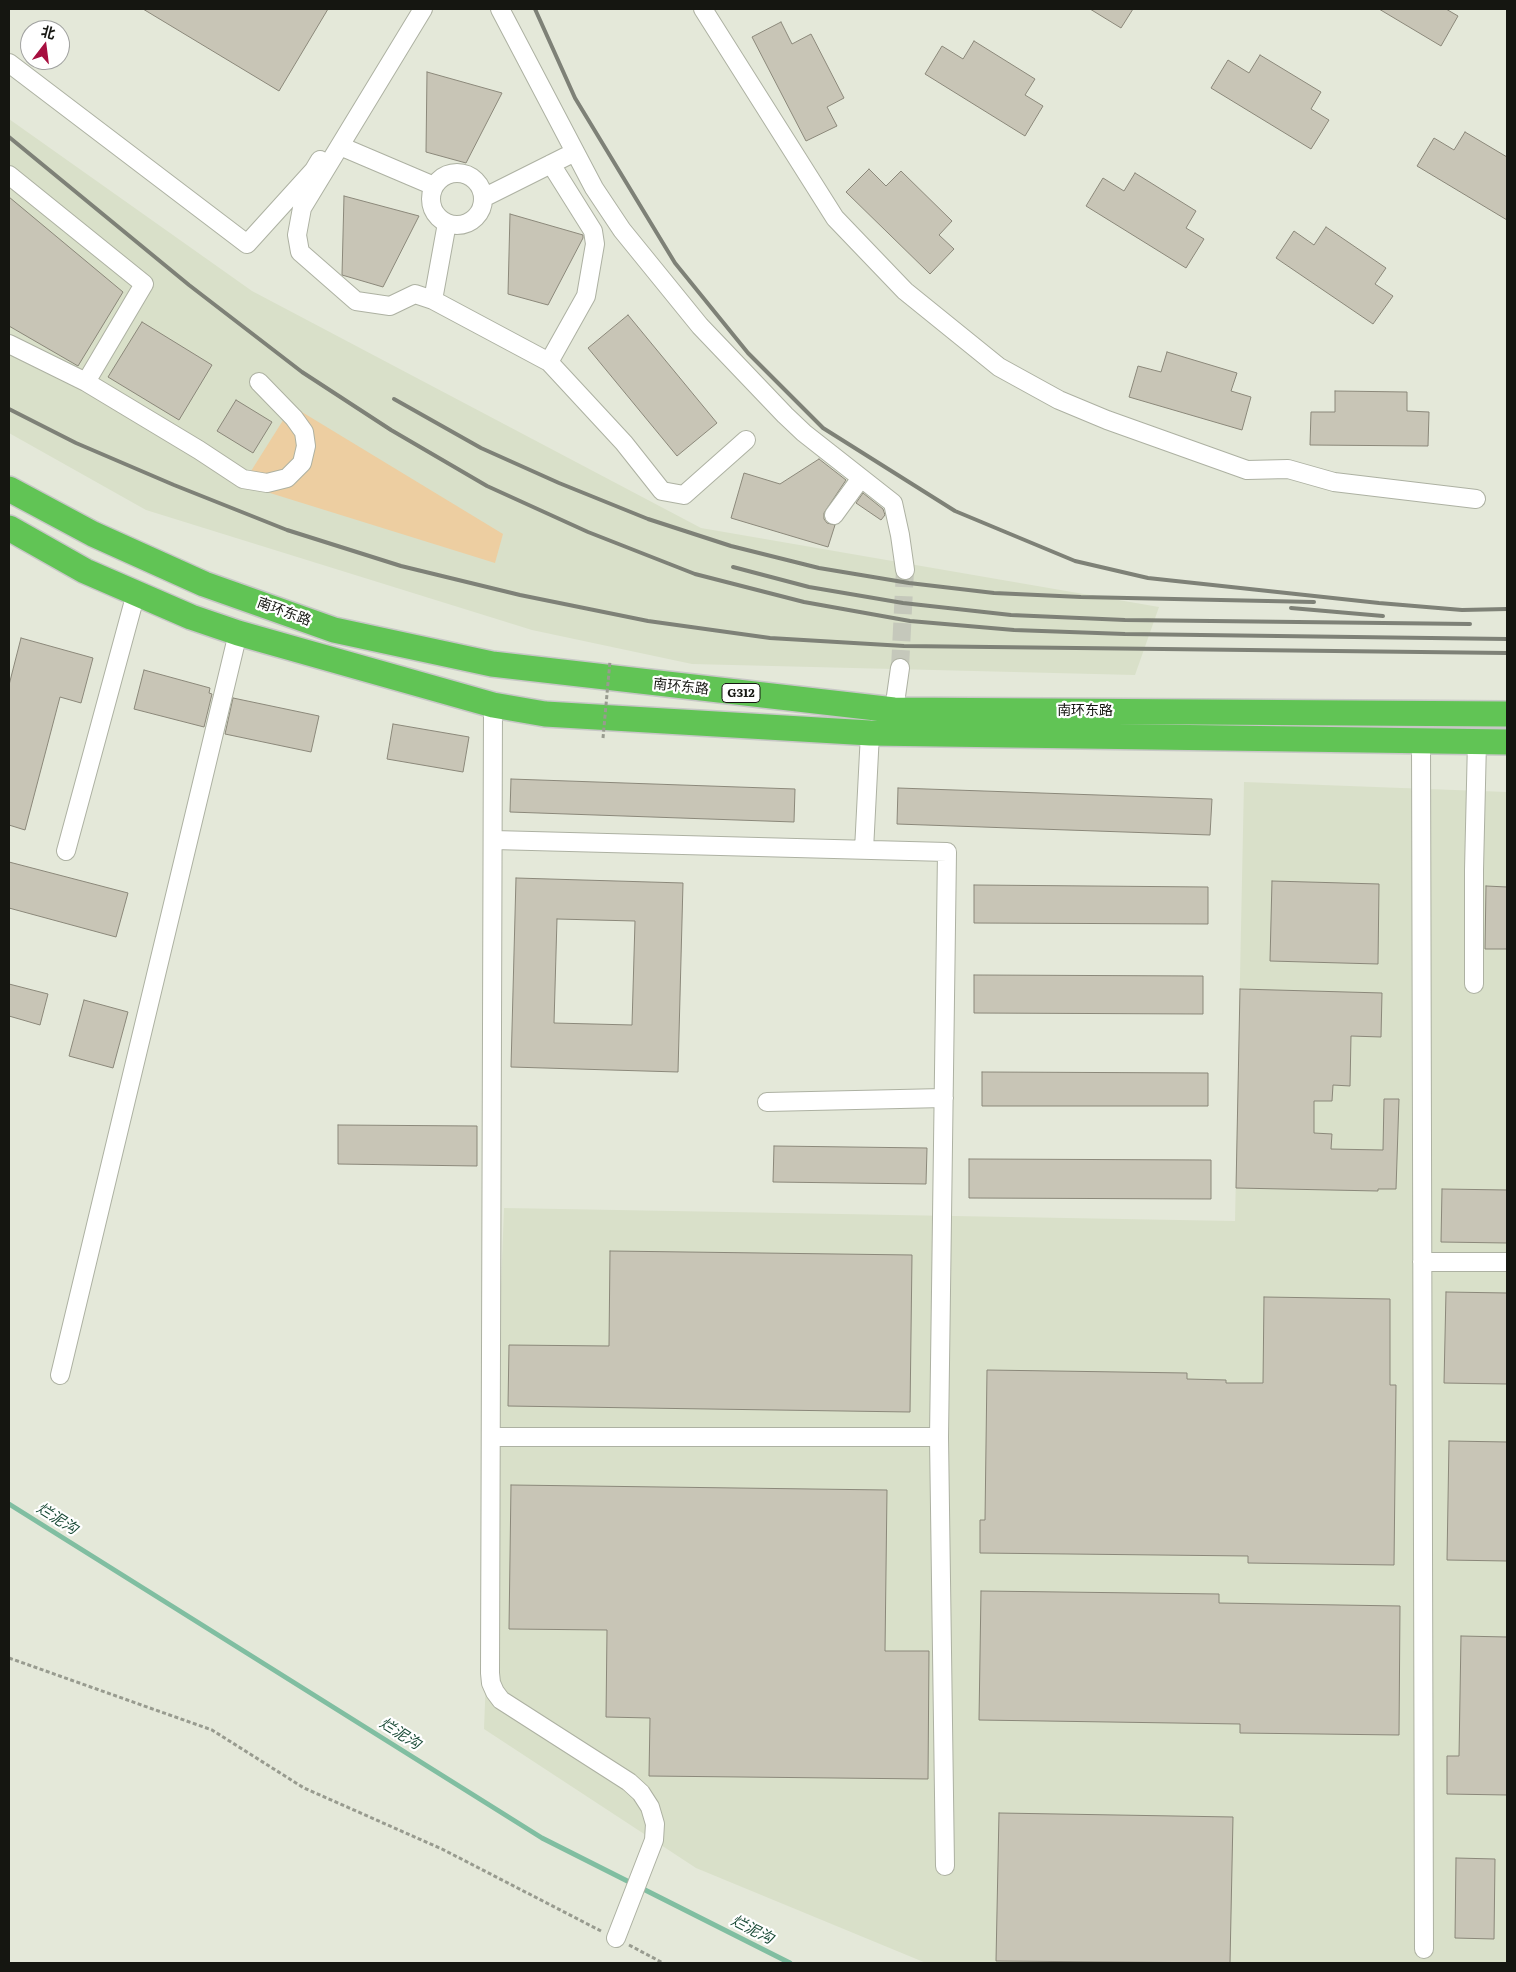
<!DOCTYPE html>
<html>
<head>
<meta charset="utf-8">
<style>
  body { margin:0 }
  #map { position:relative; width:1516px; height:1972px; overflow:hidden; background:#e4e8d9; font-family:Literata,"Noto Sans SC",serif }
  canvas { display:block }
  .frame { position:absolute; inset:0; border:10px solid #151611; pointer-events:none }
  .north { position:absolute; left:20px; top:20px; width:50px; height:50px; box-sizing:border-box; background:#fff; border:1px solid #a1a2a0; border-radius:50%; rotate:15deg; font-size:14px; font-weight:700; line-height:20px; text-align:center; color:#151611 }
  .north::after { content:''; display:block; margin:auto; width:18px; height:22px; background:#a70f40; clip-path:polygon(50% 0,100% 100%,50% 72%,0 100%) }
</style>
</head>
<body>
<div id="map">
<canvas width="1516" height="1972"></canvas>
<div class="frame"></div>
<div class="north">北</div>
</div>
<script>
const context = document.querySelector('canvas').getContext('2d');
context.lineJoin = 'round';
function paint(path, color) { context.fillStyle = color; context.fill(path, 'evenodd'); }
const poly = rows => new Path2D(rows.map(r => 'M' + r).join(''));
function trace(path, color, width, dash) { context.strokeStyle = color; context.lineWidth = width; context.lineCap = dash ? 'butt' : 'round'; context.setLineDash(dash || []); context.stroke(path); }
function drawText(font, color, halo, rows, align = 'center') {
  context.font = font + ' Literata,"Noto Sans SC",serif'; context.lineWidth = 4.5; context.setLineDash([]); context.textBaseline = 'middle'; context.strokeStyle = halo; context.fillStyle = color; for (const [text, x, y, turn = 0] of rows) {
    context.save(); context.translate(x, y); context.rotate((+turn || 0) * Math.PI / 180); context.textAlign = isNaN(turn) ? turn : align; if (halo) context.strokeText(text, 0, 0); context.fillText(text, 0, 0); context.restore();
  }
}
paint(poly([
  [9,119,252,291,701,528,1159,607,1135,675,692,664,532,630,146,510,9,433],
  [1244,782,1507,792,1507,1963,926,1963,696,1868,484,1729,504,1208,1235,1221]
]), '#d9e0c9');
paint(poly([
  [292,406,503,534,495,563,270,493,246,479]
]), '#edcea1');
trace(poly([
  [9,1504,542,1838,790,1963]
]), '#80bea1', 5);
const building = poly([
  [143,9,328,9,279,91,143,9],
  [1090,9,1133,9,1121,28,1090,9],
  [1379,9,1446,9,1458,16,1441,46,1379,9],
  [781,22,792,44,811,34,844,98,827,107,837,126,806,141,752,37,781,22],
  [974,41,1035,79,1025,95,1043,106,1025,136,925,74,942,46,963,59,974,41],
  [1260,55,1321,92,1311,109,1329,120,1311,149,1211,88,1228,60,1249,73,1260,55],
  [427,72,502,93,466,163,426,152,427,72],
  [1465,132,1507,157,1507,220,1417,166,1434,138,1454,150,1465,132],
  [869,169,886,186,901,171,952,221,939,235,954,249,930,274,846,192,869,169],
  [1135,173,1196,211,1186,228,1204,239,1186,268,1086,206,1103,178,1124,191,1135,173],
  [344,196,419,216,383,287,342,275,344,196],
  [9,197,123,292,78,366,9,326,9,197],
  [510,214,583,235,583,238,548,305,508,294,510,214],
  [1326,227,1386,268,1375,284,1393,296,1373,324,1276,258,1294,231,1314,245,1326,227],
  [628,315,717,423,677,456,588,348,628,315],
  [142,322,212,365,179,420,108,377,142,322],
  [1167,352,1237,373,1231,391,1251,397,1242,430,1129,397,1138,366,1161,372,1167,352],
  [1335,391,1407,392,1407,411,1429,412,1428,446,1310,445,1311,412,1335,412,1335,391],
  [236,400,272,422,253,453,217,431,236,400],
  [819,459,846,480,824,513,824,519,827,523,835,525,828,547,731,518,744,473,780,484,819,459],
  [863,493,883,509,885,515,881,520,856,503,863,493],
  [21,638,93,658,81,703,60,697,25,830,9,825,9,685,21,638],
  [144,670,210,688,209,693,212,694,204,727,134,709,144,670],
  [233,698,319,716,311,752,225,734,233,698],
  [393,724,469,737,463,772,387,759,393,724],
  [511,779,795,789,794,822,510,812,511,779],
  [898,788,1212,799,1210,835,897,824,898,788],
  [9,862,128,893,116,937,9,908,9,862],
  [516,878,683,883,678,1072,511,1067,516,878],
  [557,919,635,921,632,1025,554,1023,557,919],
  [1272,881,1379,884,1378,964,1270,961,1272,881],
  [974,885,1208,887,1208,924,974,923,974,885],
  [1486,886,1507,887,1507,949,1485,949,1486,886],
  [974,975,1203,976,1203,1014,974,1013,974,975],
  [9,984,48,994,40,1025,9,1016,9,984],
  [1240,989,1382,993,1381,1037,1351,1036,1350,1086,1333,1085,1332,1101,1314,1101,1314,1133,1332,1134,1331,1149,1383,1150,1384,1099,1399,1099,1396,1189,1378,1189,1378,1191,1236,1188,1240,989],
  [84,1000,128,1012,113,1068,69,1056,84,1000],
  [982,1072,1208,1073,1208,1106,982,1106,982,1072],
  [338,1125,477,1126,477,1166,338,1164,338,1125],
  [774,1146,927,1148,926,1184,773,1182,774,1146],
  [969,1159,1211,1160,1211,1199,969,1198,969,1159],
  [1442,1189,1507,1190,1507,1243,1441,1242,1442,1189],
  [610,1251,912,1255,910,1412,508,1406,509,1345,609,1346,610,1251],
  [1446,1292,1507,1293,1507,1384,1444,1383,1446,1292],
  [1264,1297,1390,1299,1390,1385,1396,1385,1394,1565,1248,1563,1248,1556,980,1553,980,1520,985,1520,987,1370,1187,1373,1187,1379,1226,1380,1226,1383,1263,1383,1264,1297],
  [1449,1441,1507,1442,1507,1561,1447,1560,1449,1441],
  [511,1485,887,1490,885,1651,929,1651,928,1779,649,1776,650,1718,606,1717,607,1630,509,1629,511,1485],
  [981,1591,1219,1594,1219,1603,1400,1606,1399,1735,1240,1733,1240,1724,979,1720,981,1591],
  [1461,1636,1507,1637,1507,1795,1447,1794,1447,1756,1459,1756,1461,1636],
  [999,1813,1233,1817,1230,1963,996,1961,999,1813],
  [1456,1858,1495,1859,1494,1939,1455,1938,1456,1858]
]);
paint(building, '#c8c5b6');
trace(building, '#8b887a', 1);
trace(poly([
  [900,668,905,570]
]), '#c5c8bb', 18, [18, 9]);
const minor = poly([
  [423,9,302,208,297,235,300,252,356,301,390,306,415,294,433,300,549,362,624,443,662,491,684,495,746,440],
  [500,9,594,188,622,230,700,326,785,415,804,433,893,503,900,535,905,570],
  [703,9,835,218,905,291,999,367,1059,400,1107,420,1247,470,1288,469,1334,482,1476,499],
  [9,63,247,244,314,170,320,160],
  [340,146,434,186],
  '431 199a26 26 0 1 1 52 0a26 26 0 1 1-52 0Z',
  [9,175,144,284,86,382],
  [483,198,575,152],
  [433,300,447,223],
  [9,344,86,382,199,450,243,479,267,483,287,478,302,463,306,446,304,432,294,418,259,382],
  [549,362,586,296,595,244,593,231,551,164],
  [834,515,861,478],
  [493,705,490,1673,491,1683,495,1692,501,1700,629,1782,641,1793,650,1807,655,1824,654,1840,616,1938],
  [894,710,900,668],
  [1421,740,1424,1949],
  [494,840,947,852,939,1437,945,1866],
  [864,850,870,733],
  [66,851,136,593],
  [1474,984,1474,870,1477,741],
  [767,1102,944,1098],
  [1422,1262,1507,1262],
  [60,1375,238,633],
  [491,1437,939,1437]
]);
const highway = poly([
  [9,489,93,534,204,584,334,630,492,664,894,710,1507,714],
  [9,528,85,571,191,617,238,633,493,705,545,714,870,733,1507,742]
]);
trace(minor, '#adb1a2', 20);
trace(highway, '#c7c7c6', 28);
trace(poly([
  [9,1658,212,1730,304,1788,442,1849,601,1931],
  [629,1945,663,1963]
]), '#989b8f', 3, [4, 2.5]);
trace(minor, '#fff', 18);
trace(highway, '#61c455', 25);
trace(poly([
  [535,9,575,98,675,263,748,353,823,428,955,511,1075,561,1148,578,1379,603,1462,610,1507,609],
  [9,137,189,285,302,372,391,430,487,486,588,532,695,574,804,602,910,621,1014,630,1125,634,1507,639],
  [394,399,481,448,559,483,648,519,731,546,819,568,909,583,994,593,1081,597,1314,602],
  [9,409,76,443,174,485,287,530,401,566,520,595,648,621,770,638,904,646,1507,653],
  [733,567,809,587,903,603,1011,615,1125,620,1470,624],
  [1291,608,1383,616]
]), '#7e8177', 4);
trace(poly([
  [603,738,610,661]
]), '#989b8f', 3, [4, 2.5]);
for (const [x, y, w] of [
  [741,693,38]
]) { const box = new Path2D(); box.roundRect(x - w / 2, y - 9.5, w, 19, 4); context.fillStyle = '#fff'; context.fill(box); trace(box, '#151611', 1); }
drawText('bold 12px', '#151611', null, [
  ["G312",741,693]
]);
drawText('14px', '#151611', '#fff', [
  ["南环东路",284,612,20],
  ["南环东路",681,687,6],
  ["南环东路",1085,711]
]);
drawText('italic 15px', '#184935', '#fff', [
  ["烂泥沟",57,1519,32],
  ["烂泥沟",400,1734,32],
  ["烂泥沟",752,1930,27]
]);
</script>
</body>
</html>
